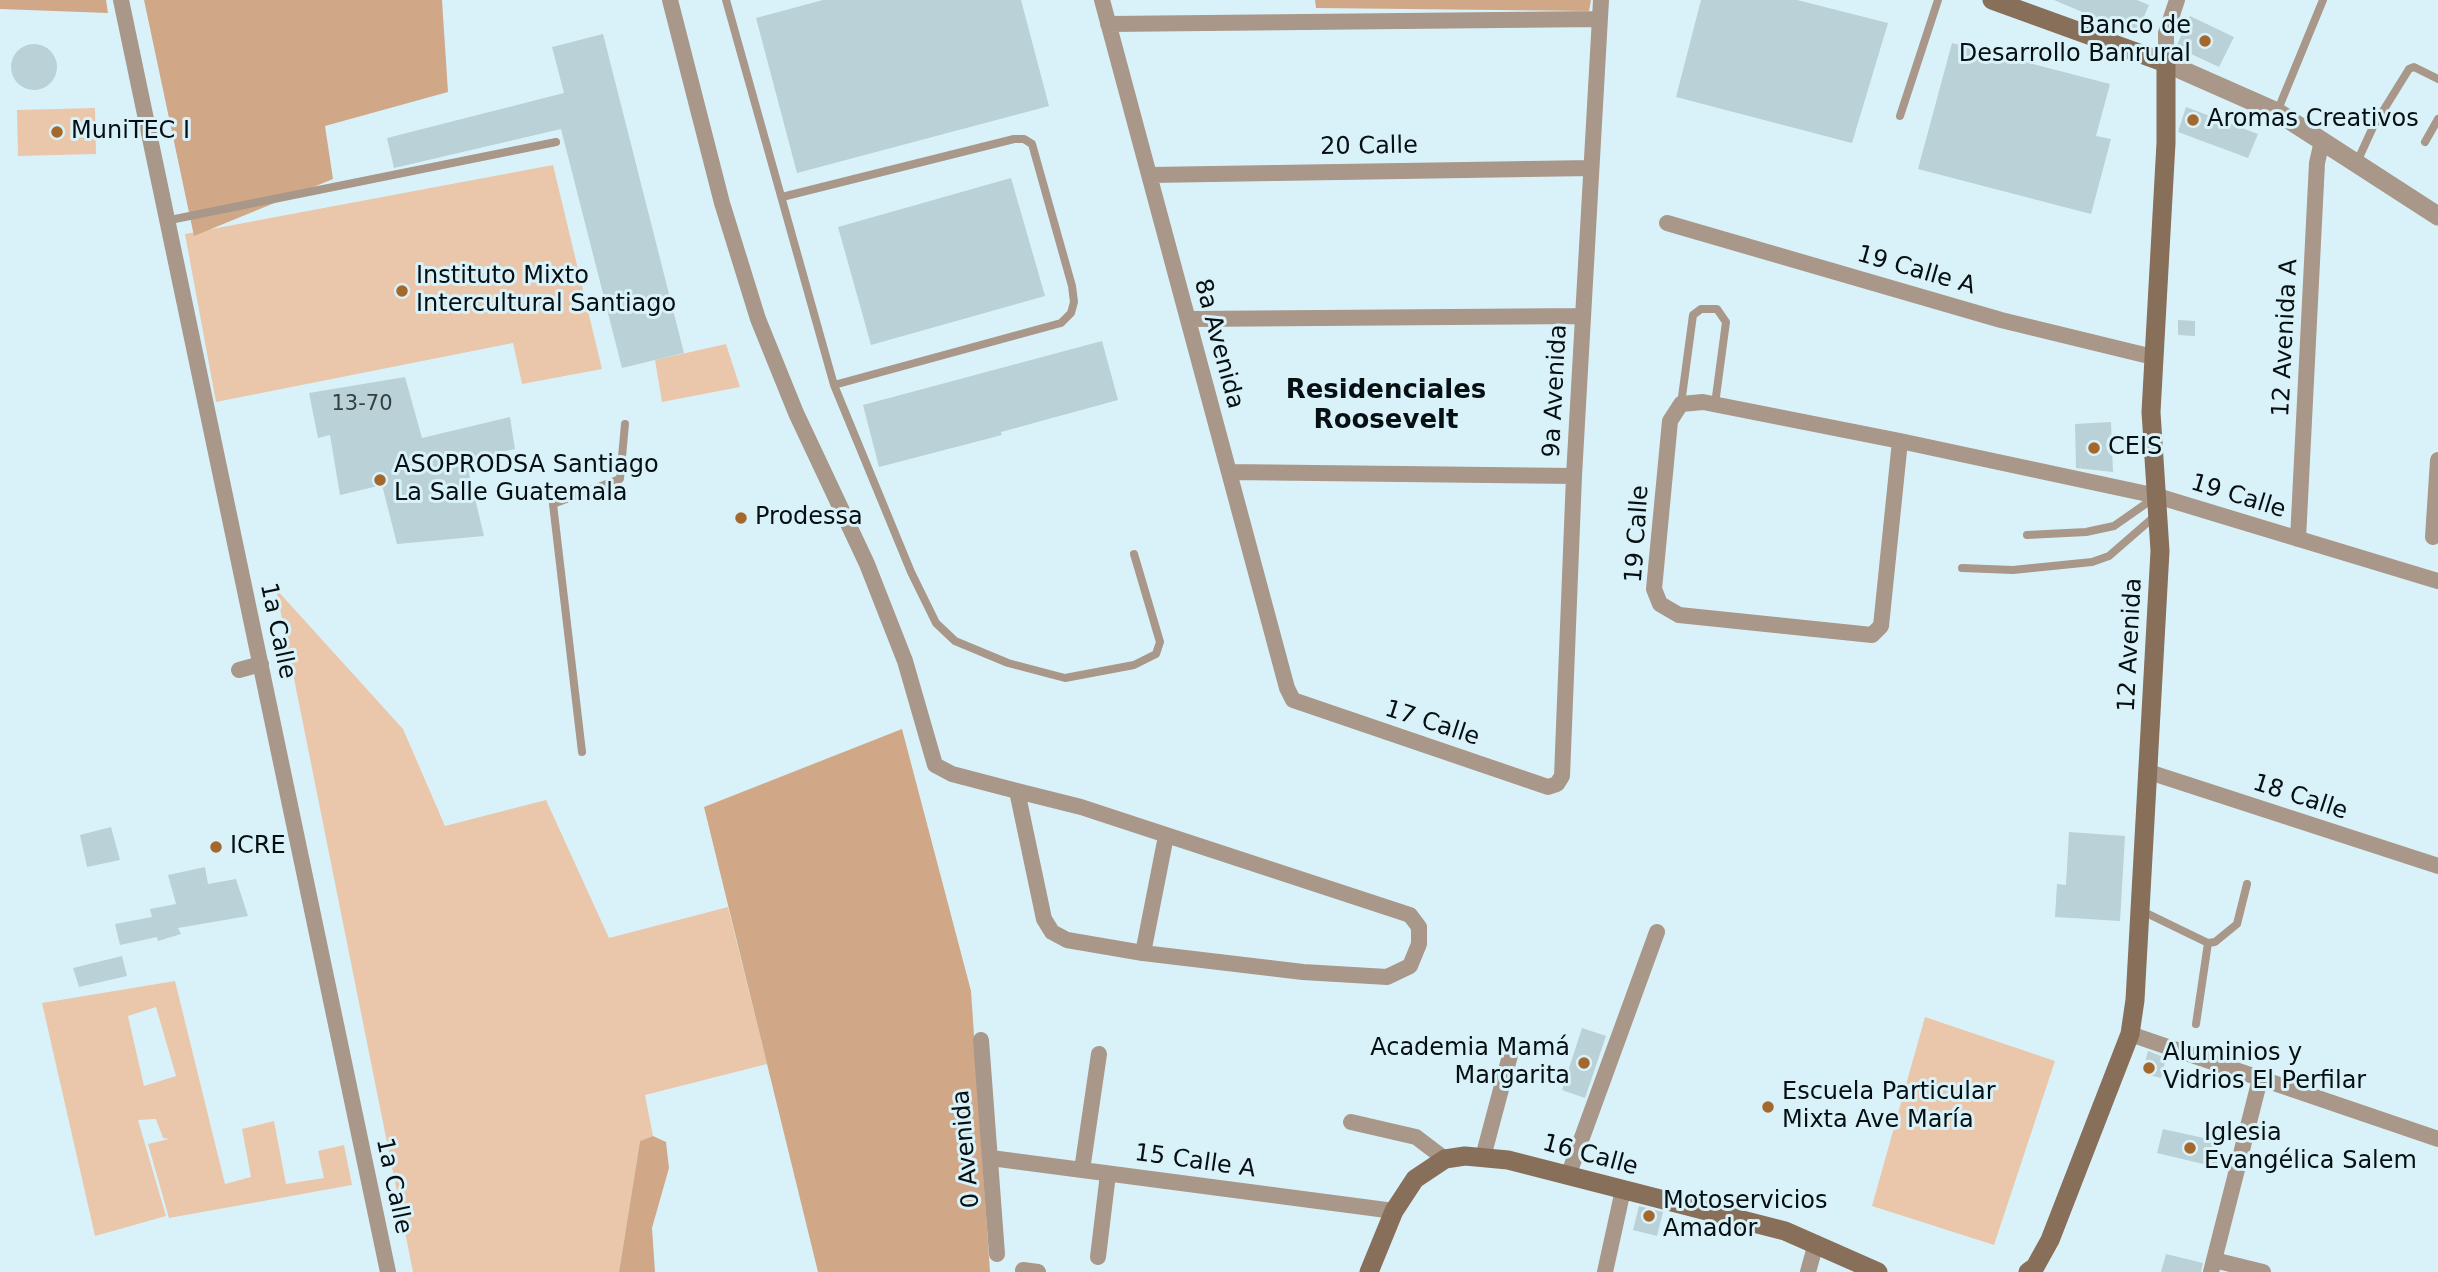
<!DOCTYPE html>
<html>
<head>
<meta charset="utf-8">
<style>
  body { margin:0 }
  canvas { display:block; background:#d9f2f9 }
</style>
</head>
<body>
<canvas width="2438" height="1272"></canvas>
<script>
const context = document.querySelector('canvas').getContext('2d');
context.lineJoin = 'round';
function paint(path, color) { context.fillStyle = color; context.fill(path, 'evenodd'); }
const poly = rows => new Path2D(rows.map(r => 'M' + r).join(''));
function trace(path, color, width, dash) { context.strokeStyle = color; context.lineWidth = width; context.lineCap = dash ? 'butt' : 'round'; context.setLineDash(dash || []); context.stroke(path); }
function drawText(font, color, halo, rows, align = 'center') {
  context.font = font + ' "DejaVu Sans",sans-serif'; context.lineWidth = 6; context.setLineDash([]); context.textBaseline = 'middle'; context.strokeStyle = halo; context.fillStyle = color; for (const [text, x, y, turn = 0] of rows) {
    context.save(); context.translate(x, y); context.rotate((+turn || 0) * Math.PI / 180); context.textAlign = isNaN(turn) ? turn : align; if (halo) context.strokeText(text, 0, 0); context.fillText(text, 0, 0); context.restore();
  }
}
paint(poly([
  [95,108,96,154,18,156,17,110],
  [553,165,602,369,522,384,513,343,216,402,185,234],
  [726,344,740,387,662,402,655,360],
  [276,589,403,729,445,826,546,800,609,938,728,907,767,1064,645,1095,653,1136,640,1141,619,1272,413,1272],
  [175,981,225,1184,251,1177,242,1129,274,1121,286,1184,324,1178,318,1151,344,1145,352,1185,169,1218,148,1144,169,1139,163,1138,156,1119,138,1120,166,1216,95,1236,42,1003],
  [156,1007,176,1076,144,1086,128,1016],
  [1925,1017,2055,1061,1994,1245,1872,1206]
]), '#eac7ab');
paint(poly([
  [0,0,106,0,108,13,0,9],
  [144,0,442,0,448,92,325,126,333,179,194,236],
  [1315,0,1591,0,1589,11,1316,8],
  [902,729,971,991,990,1272,818,1272,704,807],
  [653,1136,666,1142,669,1168,652,1228,655,1272,619,1272,640,1141]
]), '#d0a888');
paint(poly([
  [823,0,1021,0,1049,106,797,173,756,18],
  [1701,0,1797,0,1888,23,1852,143,1676,97],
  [2054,0,2137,0,2149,5,2136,35],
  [2190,16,2234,37,2219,67,2176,47],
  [603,34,684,353,622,368,561,129,394,168,387,138,564,93,552,47],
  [1952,43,2110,84,2096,136,2111,139,2091,214,1918,169],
  '11 67a23 23 0 1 1 46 0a23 23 0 1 1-46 0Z',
  [2186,107,2258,134,2248,158,2178,132],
  [1011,178,1045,296,871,345,838,227],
  [2178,320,2195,321,2195,336,2178,335],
  [1102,341,1118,400,1001,432,1002,435,879,467,863,405],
  [405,377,422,438,510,417,515,449,466,461,484,536,397,544,382,485,340,495,330,435,318,438,309,393],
  [2111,422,2113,472,2076,468,2075,424],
  [111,827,120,860,87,867,80,835],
  [2069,832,2125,836,2120,921,2055,917,2057,884,2066,885],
  [205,867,208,884,236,879,248,916,178,928,181,934,158,941,157,937,120,945,115,924,152,917,150,909,176,904,168,875],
  [122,956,127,976,79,987,73,968],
  [1582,1028,1606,1036,1585,1098,1562,1090],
  [2148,1051,2166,1058,2161,1078,2142,1073],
  [2163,1129,2222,1142,2216,1167,2157,1153],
  [1639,1206,1663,1212,1657,1236,1633,1230],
  [2166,1254,2203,1263,2201,1272,2161,1272]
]), '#b9d1d7');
trace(poly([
  [726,0,834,385,911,572,936,623,955,641,1008,663,1065,678,1134,665,1156,654,1160,642,1134,554],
  [2277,112,2323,0],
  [1900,116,1938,0],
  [2425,142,2438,119],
  [2357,162,2373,127,2409,69,2414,67,2438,79],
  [782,197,1014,139,1024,139,1032,144,1072,286,1074,302,1071,313,1061,323,834,385],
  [165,221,556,142],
  [1681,404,1693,315,1701,309,1717,309,1726,322,1715,404],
  [2027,535,2086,532,2114,526,2154,498],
  [1962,568,2013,570,2092,562,2109,556,2155,516],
  [582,752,553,504,620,479,625,424],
  [2140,910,2208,943,2215,942,2237,924,2247,884],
  [2196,1024,2208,943]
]), '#a99789', 8);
trace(poly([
  [121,0,388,1272],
  [670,0,722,203,758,319,796,413,867,564,905,661,935,765,952,774,1017,791,1081,807,1410,915,1419,927,1419,944,1410,966,1387,977,1303,972,1143,953,1067,940,1052,932,1044,919,1017,791],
  [1102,0,1287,688,1293,700,1548,787,1557,784,1562,776,1574,476,1601,0],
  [1108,24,1599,19],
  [2166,63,2166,33,2177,0],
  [1149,175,1591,168],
  [1667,223,2001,320,2153,357],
  [1188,319,1583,316],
  [1900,441,1881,626,1872,635,1679,615,1660,604,1654,589,1670,421,1681,404,1703,402,1900,441,2157,496,2438,581],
  [1229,472,1574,476],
  [2433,537,2438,460],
  [2298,539,2317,163,2322,141],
  [239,670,261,664],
  [2149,772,2438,866],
  [1143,953,1166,836],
  [2130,1034,2438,1139],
  [981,1040,997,1254],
  [1351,1122,1416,1137,1445,1159],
  [1483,1157,1512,1048],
  [991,1158,1394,1211],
  [1082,1170,1099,1054],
  [1568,1176,1657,932],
  [1098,1257,1108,1174],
  [2214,1260,2263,1272],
  [1023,1270,1038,1272],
  [1605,1272,1623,1190],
  [1808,1272,1816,1243],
  [2211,1272,2260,1079]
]), '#a99789', 16);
trace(poly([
  [2166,63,2277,112,2438,216]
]), '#a99789', 19);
trace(poly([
  [1992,0,2166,63,2166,143,2151,412,2160,551,2135,1000,2130,1034,2050,1240,2035,1267,2028,1272],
  [1369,1272,1394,1211,1415,1179,1445,1159,1465,1156,1508,1160,1785,1231,1878,1272]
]), '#876f5a', 19);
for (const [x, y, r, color] of [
  [2205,41,7,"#a4672c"],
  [2193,120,7,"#a4672c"],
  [57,132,7,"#a4672c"],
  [402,291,7,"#a4672c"],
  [2094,448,7,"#a4672c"],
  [380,480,7,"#a4672c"],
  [741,518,7,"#a4672c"],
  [216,847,7,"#a4672c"],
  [1584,1063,7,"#a4672c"],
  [2149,1068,7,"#a4672c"],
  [1768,1107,7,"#a4672c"],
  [2190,1148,7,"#a4672c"],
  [1649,1216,7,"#a4672c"]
]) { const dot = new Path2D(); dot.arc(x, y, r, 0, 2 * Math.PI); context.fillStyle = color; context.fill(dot); trace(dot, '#d9f2f9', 2.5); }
drawText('21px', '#334042', null, [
  ["13-70",362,405]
]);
drawText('24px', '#060f11', '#d9f2f9', [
  ["Banco de",2191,27,"right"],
  ["Desarrollo Banrural",2191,55,"right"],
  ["Aromas Creativos",2207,120],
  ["MuniTEC I",71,132],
  ["Instituto Mixto",416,277],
  ["Intercultural Santiago",416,305],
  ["CEIS",2108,448],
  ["ASOPRODSA Santiago",394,466],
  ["La Salle Guatemala",394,494],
  ["Prodessa",755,518],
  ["ICRE",230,847],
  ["Academia Mamá",1570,1049,"right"],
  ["Margarita",1570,1077,"right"],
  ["Aluminios y",2163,1054],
  ["Vidrios El Perfilar",2163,1082],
  ["Escuela Particular",1782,1093],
  ["Mixta Ave María",1782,1121],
  ["Iglesia",2204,1134],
  ["Evangélica Salem",2204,1162],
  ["Motoservicios",1663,1202],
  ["Amador",1663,1230]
], 'left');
drawText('24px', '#060f11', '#d9f2f9', [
  ["20 Calle",1369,147,-1],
  ["19 Calle A",1916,271,16],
  ["12 Avenida A",2286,338,-87],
  ["8a Avenida",1218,344,75],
  ["9a Avenida",1556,391,-87],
  ["19 Calle",2238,497,17],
  ["19 Calle",1638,534,-86],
  ["1a Calle",277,631,78],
  ["12 Avenida",2131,645,-87],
  ["17 Calle",1432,724,18],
  ["18 Calle",2300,798,18],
  ["0 Avenida",967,1149,-95],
  ["16 Calle",1590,1156,15],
  ["15 Calle A",1195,1162,8],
  ["1a Calle",393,1186,78]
]);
drawText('bold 26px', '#060f11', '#d9f2f9', [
  ["Residenciales",1386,391],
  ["Roosevelt",1386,421]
]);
</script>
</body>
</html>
